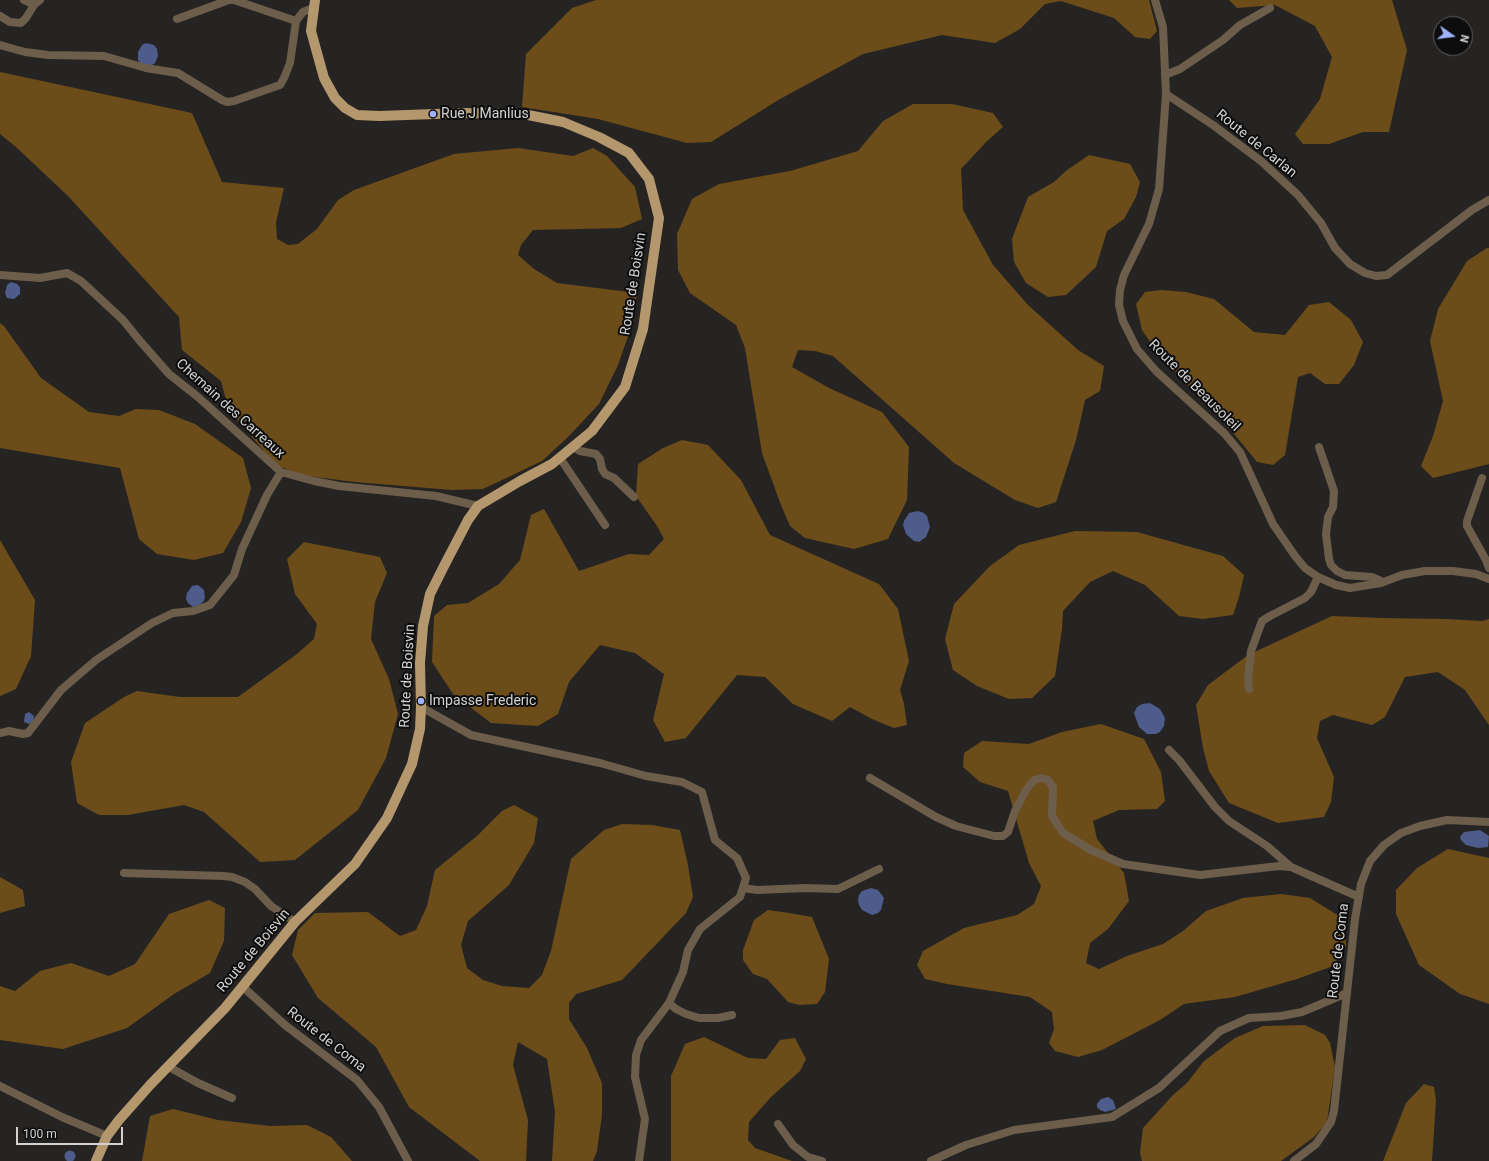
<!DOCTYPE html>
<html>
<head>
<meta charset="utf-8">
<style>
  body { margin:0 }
  #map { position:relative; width:1489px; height:1161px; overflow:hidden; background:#262422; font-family:Roboto,sans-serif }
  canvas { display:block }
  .north { position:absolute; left:1433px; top:16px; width:40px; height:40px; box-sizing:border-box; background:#0e0d0d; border:1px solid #5d5c5b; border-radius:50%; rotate:104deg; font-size:11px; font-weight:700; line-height:16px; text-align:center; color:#d3d2d1 }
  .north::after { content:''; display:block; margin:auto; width:14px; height:18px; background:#9cb4fd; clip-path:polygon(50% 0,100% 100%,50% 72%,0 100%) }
  .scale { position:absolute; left:16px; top:1127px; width:107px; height:18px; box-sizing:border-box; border:2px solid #d3d2d1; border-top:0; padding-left:5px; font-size:12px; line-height:14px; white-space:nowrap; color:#d3d2d1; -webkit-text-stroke:3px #0e0d0d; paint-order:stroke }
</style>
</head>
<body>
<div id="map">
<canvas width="1489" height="1161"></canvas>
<div class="north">N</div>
<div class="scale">100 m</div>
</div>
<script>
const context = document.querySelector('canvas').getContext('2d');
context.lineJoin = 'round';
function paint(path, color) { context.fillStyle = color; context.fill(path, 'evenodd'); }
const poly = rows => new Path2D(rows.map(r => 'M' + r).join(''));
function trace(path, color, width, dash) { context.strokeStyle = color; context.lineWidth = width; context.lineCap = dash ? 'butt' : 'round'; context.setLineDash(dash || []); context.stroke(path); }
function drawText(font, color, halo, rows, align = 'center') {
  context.font = font + ' Roboto,sans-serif'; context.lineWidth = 4; context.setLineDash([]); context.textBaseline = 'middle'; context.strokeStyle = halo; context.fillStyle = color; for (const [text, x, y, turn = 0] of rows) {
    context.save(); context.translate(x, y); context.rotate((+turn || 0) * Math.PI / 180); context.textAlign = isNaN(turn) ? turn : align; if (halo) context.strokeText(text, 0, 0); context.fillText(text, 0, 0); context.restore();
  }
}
paint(poly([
  [596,0,1149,0,1157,31,1150,39,1135,37,1114,18,1061,1,1045,4,1020,29,995,43,942,35,863,54,780,99,711,142,687,143,598,119,522,107,526,54,572,8],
  [1229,0,1392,0,1407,50,1389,132,1363,132,1329,144,1303,144,1295,134,1320,99,1332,57,1315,26,1275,5,1237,8],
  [0,72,192,113,222,182,284,188,276,222,277,239,288,245,298,244,317,229,338,200,354,190,454,154,518,148,573,156,593,148,607,156,635,187,642,219,621,228,533,230,521,245,518,255,534,269,557,283,637,293,631,328,618,365,599,404,568,437,542,461,483,489,452,490,355,482,300,475,275,464,229,410,221,381,182,350,179,317,68,196,16,147,0,134],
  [913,104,952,104,993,113,1003,127,987,141,961,169,963,210,993,265,1028,305,1078,350,1104,366,1100,391,1085,400,1076,440,1056,502,1038,508,1015,500,954,463,833,356,815,351,798,350,792,367,829,388,882,412,909,447,907,500,888,539,854,549,805,538,790,526,781,505,762,453,745,348,736,325,690,293,678,270,677,234,692,199,719,184,790,171,858,151,883,121],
  [1089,155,1130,164,1140,182,1136,197,1124,219,1107,231,1096,267,1066,295,1048,297,1026,283,1014,262,1012,239,1028,197,1054,182,1067,170],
  [1487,248,1489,248,1489,464,1433,478,1421,466,1433,436,1443,401,1430,341,1438,309,1467,261],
  [1161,290,1186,292,1214,299,1254,332,1285,335,1309,305,1329,302,1351,320,1363,342,1354,365,1339,384,1325,384,1310,373,1298,377,1285,455,1273,465,1257,462,1235,435,1157,352,1142,330,1136,304,1145,292],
  [0,323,4,326,41,378,89,412,119,416,136,409,159,410,195,424,243,458,251,488,241,522,223,553,194,560,157,554,139,539,120,468,0,448],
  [682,440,708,445,741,480,770,535,879,584,898,609,909,661,900,690,904,704,907,725,894,728,872,719,850,707,832,721,793,704,765,677,737,675,686,738,665,742,653,720,664,674,635,653,600,645,569,682,558,714,538,726,491,723,453,694,432,662,434,616,447,605,468,603,499,584,520,560,531,515,544,509,579,571,629,554,649,555,664,539,657,526,636,496,638,464,663,448],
  [1075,531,1137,532,1223,556,1244,575,1239,597,1233,615,1203,619,1179,616,1145,585,1113,571,1090,582,1063,611,1062,629,1055,676,1032,698,1009,699,977,686,953,670,945,639,954,604,990,566,1019,545],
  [0,540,35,600,31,656,16,689,0,696],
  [304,542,380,557,387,573,375,602,371,639,389,679,398,714,386,758,358,810,295,860,260,862,204,812,184,805,128,815,99,815,77,803,71,762,85,723,124,697,137,691,180,697,238,697,297,654,314,639,317,624,295,594,287,559],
  [1332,616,1381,618,1445,619,1482,621,1489,619,1489,725,1465,690,1438,672,1405,677,1385,717,1372,725,1333,715,1320,721,1317,738,1334,777,1331,802,1324,817,1278,823,1229,803,1209,771,1203,748,1196,705,1208,685,1248,655],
  [1101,724,1144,739,1161,772,1165,801,1157,809,1119,810,1093,821,1097,839,1124,873,1129,901,1108,929,1090,943,1086,963,1099,969,1127,956,1163,944,1183,931,1206,911,1243,898,1281,894,1310,898,1344,919,1346,946,1333,966,1297,979,1235,997,1184,1004,1160,1020,1102,1050,1078,1057,1055,1051,1049,1043,1054,1029,1052,1012,1030,997,947,984,925,979,917,965,923,951,964,928,1017,915,1034,904,1041,886,1029,863,1008,791,980,782,963,767,964,753,982,741,1029,744,1062,732],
  [514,805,538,818,534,843,509,885,468,921,461,945,467,968,483,980,502,986,529,988,542,975,551,951,571,859,604,830,622,824,652,825,680,830,688,865,693,897,686,913,622,980,576,994,569,1003,569,1019,587,1048,602,1083,602,1115,597,1151,593,1161,552,1161,555,1112,547,1059,518,1042,513,1065,528,1120,526,1161,480,1161,409,1107,376,1047,318,998,292,955,298,930,315,913,368,912,400,936,416,930,427,906,435,870,477,836,502,811],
  [1448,849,1489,858,1489,1004,1460,994,1419,965,1396,914,1396,890,1417,868],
  [0,877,23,890,25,906,0,913],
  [209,900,225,908,224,941,210,973,174,994,127,1028,63,1049,0,1040,0,986,15,991,40,971,71,963,109,976,135,964,169,914],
  [768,910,789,913,812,917,829,959,825,992,817,1004,799,1005,788,1002,767,979,753,974,743,960,743,950,754,920],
  [1305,1025,1325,1035,1330,1043,1335,1067,1327,1122,1314,1137,1281,1161,1142,1161,1140,1153,1143,1128,1173,1095,1187,1083,1204,1061,1235,1038,1263,1026],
  [704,1037,748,1058,766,1059,780,1040,795,1038,806,1059,800,1071,771,1097,749,1122,748,1140,755,1148,792,1161,671,1161,671,1076,685,1044],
  [1424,1084,1434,1087,1436,1100,1432,1161,1383,1161,1406,1103],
  [173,1109,218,1120,270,1126,307,1125,331,1137,352,1161,142,1161,150,1116]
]), '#6c4d1a');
paint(poly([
  [146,43,154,45,157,49,158,56,155,63,152,65,143,66,138,60,138,52,142,45],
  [11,282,17,284,20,287,20,294,14,299,7,298,5,293,7,285],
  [918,511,924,513,927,516,930,527,926,537,919,542,914,541,906,534,903,525,904,521,909,513],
  [198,585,204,590,205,598,203,602,199,605,193,607,188,603,186,599,187,593,192,586],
  [1150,703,1160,709,1165,718,1164,726,1160,732,1156,734,1147,734,1139,727,1134,713,1137,707,1142,704],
  [29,712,34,716,33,721,29,724,24,722,25,714],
  [1480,830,1489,836,1488,847,1478,848,1466,845,1461,840,1460,837,1464,832],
  [871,888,878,890,884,898,881,910,878,913,872,915,862,910,859,905,858,899,859,895,862,891],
  [1108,1097,1113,1100,1116,1109,1105,1112,1100,1110,1097,1107,1097,1104,1101,1099],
  '64.5 1156a5.5 5.5 0 1 1 11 0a5.5 5.5 0 1 1-11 0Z'
]), '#4d5c8b');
trace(poly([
  [24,0,34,5],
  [1155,0,1163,27,1166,94,1159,189,1149,224,1124,275,1120,290,1119,305,1123,321,1137,349,1156,371,1224,433,1240,452,1273,524,1295,556,1305,568,1318,577,1336,585,1350,588,1381,583,1402,575,1425,571,1453,571,1476,574,1489,579],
  [0,16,10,22,21,23,26,18,34,5,40,0],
  [177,19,229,0,234,0,296,21],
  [0,45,25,52,48,55,104,56,146,68,171,72,178,73,222,100,227,102,234,101,280,85,284,78,290,63,296,21,303,12,313,8],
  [1165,75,1180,69,1223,40,1240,25,1270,8],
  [1166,94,1213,125,1261,161,1298,195,1321,223,1335,248,1350,264,1365,273,1376,276,1387,275,1472,210,1489,200],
  [0,275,40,278,67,273,81,281,123,320,140,341,169,374,198,397,281,472,314,481,339,486,436,496,478,506],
  [573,447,580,451,596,454,600,459,602,469,605,474,614,478,634,497],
  [1319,447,1334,491,1333,507,1328,517,1326,534,1329,559,1331,565,1337,571,1345,575,1372,577,1383,582],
  [560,458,605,525],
  [1482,478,1467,521,1467,526,1486,560,1489,568],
  [1249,689,1248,678,1251,651,1262,621,1270,616,1305,598,1311,592,1318,577],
  [421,707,471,735,600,763,646,776,682,782,702,792,715,840,737,858,746,878,740,897,700,929,688,950,683,972,669,1003,641,1040,636,1055,635,1077,645,1119,639,1161],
  [0,733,9,731,23,734,28,733,61,690,96,660,152,623,173,613,193,611,210,605,234,575,242,549,267,495,281,472],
  [1169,750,1179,760,1215,807,1229,821,1267,846,1291,867],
  [870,778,936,817,956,826,994,836,1003,836,1008,832,1015,811,1026,790,1034,780,1041,778,1048,780,1053,787,1052,816,1063,833,1091,850,1123,864,1200,875,1279,866,1291,867,1359,897],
  [124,873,224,876,232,877,245,882,255,889,271,906,295,922],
  [743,888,757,890,805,888,838,889,879,869],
  [243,987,285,1025,357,1080,379,1107,408,1161],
  [669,1003,676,1009,686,1014,699,1018,718,1018,732,1015],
  [169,1067,198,1083,232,1098],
  [0,1086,62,1117,107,1136],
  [778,1124,793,1145,808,1157,822,1161],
  [931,1161,966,1145,1014,1130,1112,1117,1159,1088,1220,1031,1249,1018,1281,1016,1302,1012,1347,993],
  [1294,1161,1316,1144,1331,1122,1334,1111,1355,919,1361,884,1370,861,1384,845,1401,833,1420,826,1447,820,1489,822]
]), '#6c5e4a', 8);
trace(poly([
  [96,1161,107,1136,119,1120,150,1085,225,1008,295,922,355,864,387,818,412,764,420,729,421,707,420,663,423,626,430,594,444,566,468,520,478,506,520,481,552,464,592,431,625,387,643,329,659,218,649,179,629,153,599,137,563,122,523,114,462,113,379,116,357,115,345,108,335,98,324,78,311,31,315,0]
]), '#b4976d', 10);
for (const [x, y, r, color] of [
  [433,114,4,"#9cb4fd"],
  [421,701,4,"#9cb4fd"]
]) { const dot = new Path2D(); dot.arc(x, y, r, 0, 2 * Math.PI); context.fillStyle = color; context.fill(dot); trace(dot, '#0e0d0d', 1.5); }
drawText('14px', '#d3d2d1', '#0e0d0d', [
  ["Rue J Manlius",441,114],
  ["Impasse Frederic",429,701]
], 'left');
drawText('14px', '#d3d2d1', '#0e0d0d', [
  ["Route de Carlan",1256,144,39],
  ["Route de Boisvin",634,284,-81],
  ["Route de Beausoleil",1194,386,45],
  ["Chemain des Carreaux",230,409,42],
  ["Route de Boisvin",408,676,-87],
  ["Route de Boisvin",254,951,-50],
  ["Route de Coma",1339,951,-83],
  ["Route de Coma",326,1040,38]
]);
</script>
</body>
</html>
